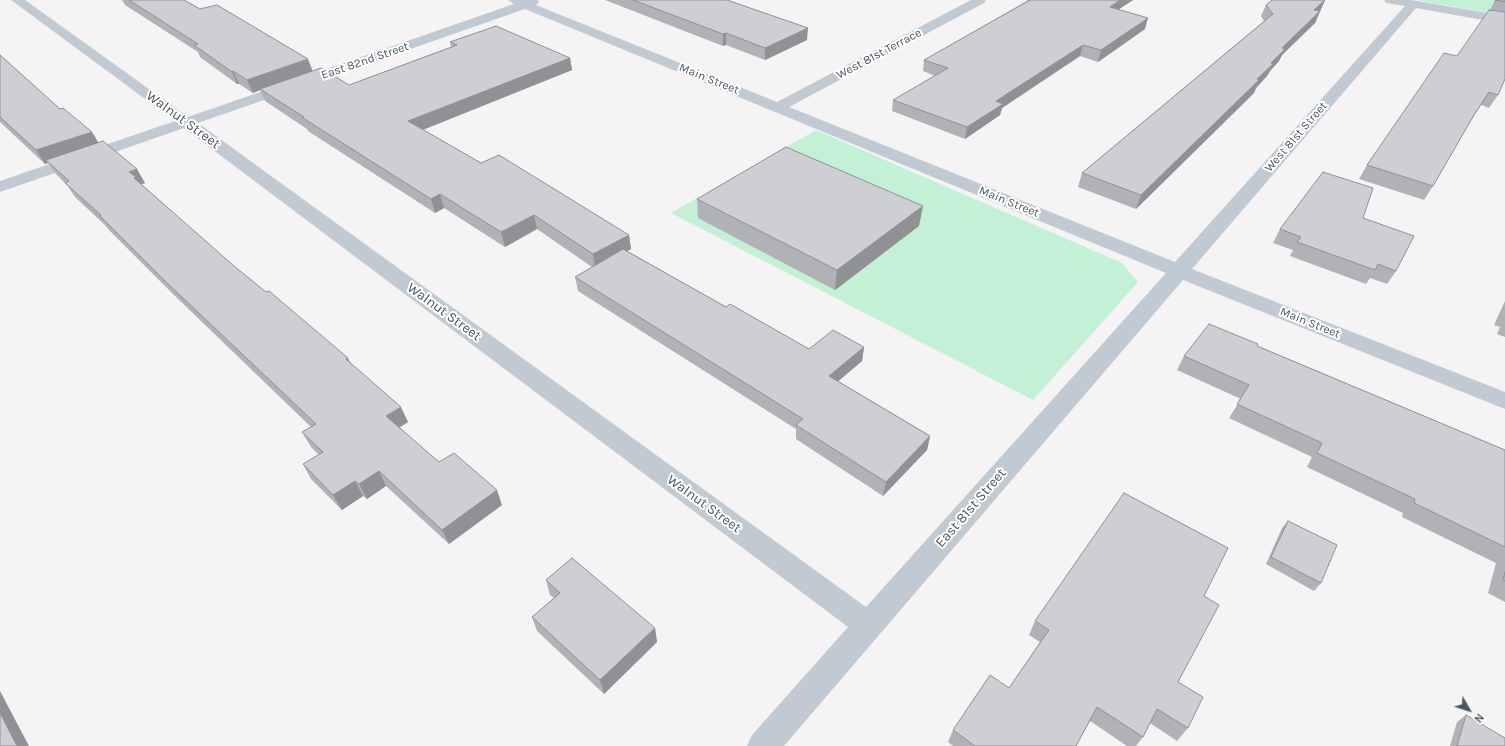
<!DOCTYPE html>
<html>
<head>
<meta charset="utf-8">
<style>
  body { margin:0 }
  #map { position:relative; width:1505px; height:746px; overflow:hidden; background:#f5f3f3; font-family:Karla,sans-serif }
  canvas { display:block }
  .north { position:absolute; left:1449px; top:690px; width:40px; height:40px; -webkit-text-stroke:3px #fff; paint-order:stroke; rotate:129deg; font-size:11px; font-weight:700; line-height:16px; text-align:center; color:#4a5661 }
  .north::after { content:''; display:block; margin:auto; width:14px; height:18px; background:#4a5661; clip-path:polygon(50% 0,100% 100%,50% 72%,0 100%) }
</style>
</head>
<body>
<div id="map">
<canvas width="1505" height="746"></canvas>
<div class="north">N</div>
</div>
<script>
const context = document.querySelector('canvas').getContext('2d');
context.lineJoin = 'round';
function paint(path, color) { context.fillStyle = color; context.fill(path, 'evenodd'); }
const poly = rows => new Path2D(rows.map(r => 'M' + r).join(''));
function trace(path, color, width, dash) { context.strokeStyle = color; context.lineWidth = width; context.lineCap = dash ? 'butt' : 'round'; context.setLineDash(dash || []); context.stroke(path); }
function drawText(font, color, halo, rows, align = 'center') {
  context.font = font + ' Karla,sans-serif'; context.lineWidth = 4; context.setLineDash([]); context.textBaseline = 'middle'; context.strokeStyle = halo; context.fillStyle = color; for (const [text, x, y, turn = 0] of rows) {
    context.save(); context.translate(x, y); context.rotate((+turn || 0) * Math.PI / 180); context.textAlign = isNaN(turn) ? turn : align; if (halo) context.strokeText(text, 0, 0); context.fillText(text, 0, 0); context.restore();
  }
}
paint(poly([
  [1415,0,1505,0,1505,16,1484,12],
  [816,130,1122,263,1138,282,1033,400,671,213]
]), '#c3f1d5');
paint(poly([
  [11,0,25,0,188,117,514,4,508,0,538,0,539,2,536,5,777,102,971,0,986,0,984,3,789,107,1175,262,1405,6,1386,3,1384,0,1411,0,1505,16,1505,24,1416,8,1192,269,1505,392,1505,409,1183,280,784,746,747,746,752,735,848,627,184,128,0,192,0,181,175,121,11,0],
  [525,9,1166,273,866,607,198,123,525,9]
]), '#c1cad2');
paint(poly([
  [122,0,184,0,312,71,349,85,451,47,450,42,570,58,572,70,423,130,481,163,629,235,631,249,627,251,726,307,809,349,864,347,862,361,838,381,930,436,927,450,883,496,796,439,796,429,578,291,575,277,592,267,537,229,505,247,444,208,435,213,308,131,307,129,265,101,260,90,253,93,239,84,237,84,200,57,198,52,125,5],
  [605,0,727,0,807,40,765,60,726,45,723,46],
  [1027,0,1133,0,1119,9,1145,29,1098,62,1080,56,1002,108,1000,115,965,139,892,111,893,100,935,76,923,71,924,60,1027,1],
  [1325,0,1315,23,1282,55,1279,61,1270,71,1267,76,1256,88,1254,93,1136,209,1078,187,1082,173,1264,21,1261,16,1266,5],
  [1495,0,1505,0,1505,79,1498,95,1489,108,1481,105,1471,120,1433,186,1424,200,1359,179,1367,165,1457,56,1490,10],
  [0,55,98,143,145,183,141,184,234,266,351,364,408,422,399,428,439,462,502,505,449,544,386,486,367,499,363,496,342,510,311,479,303,464,319,455,311,447,302,432,311,427,173,294,109,230,105,225,75,197,67,185,56,174,48,163,45,164,0,122],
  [697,199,919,226,835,290,698,218],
  [1363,218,1396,271,1387,284,1370,278,1366,284,1290,256,1293,250,1273,243,1280,229],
  [1505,301,1505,337,1497,334,1500,327,1494,325],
  [1257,346,1505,450,1505,602,1488,593,1496,563,1402,517,1403,513,1307,467,1312,457,1229,418,1241,399,1177,370,1184,356],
  [1288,521,1321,583,1314,591,1266,564,1282,528],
  [546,580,655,628,657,642,604,694,537,631,532,617,554,598,550,595],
  [1204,596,1178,682,1188,728,1177,741,1150,723,1143,737,1136,746,1127,746,1090,721,1076,746,953,746,948,742,953,730,1009,688,1040,642,1029,635,1035,621],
  [1466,715,1505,746,1450,746,1457,722]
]), '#b0b2b7');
paint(poly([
  [1120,0,1133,0,1107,17,1110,7],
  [1325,0,1315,23,1282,55,1279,61,1270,71,1267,76,1256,88,1254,93,1136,209,1141,195,1257,79,1314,10],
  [1148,18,1145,29,1098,62,1101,50],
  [808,28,807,40,765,60,765,48],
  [726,33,726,45,723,46,723,34],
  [1083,45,1080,56,1002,108,1000,115,965,139,967,127,996,101],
  [570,58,572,70,412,134,408,121],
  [308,59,313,72,260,89,260,90,253,93,247,80],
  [233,71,239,84,237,84,232,72],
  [92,132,100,145,46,160,48,163,45,164,36,150],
  [137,169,145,183,140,185,144,191,129,172],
  [440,194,444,208,435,213,431,199],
  [923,206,919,226,835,290,837,270],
  [534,215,537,229,505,247,501,232],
  [629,235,631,249,595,269,593,254],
  [864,347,862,361,828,390,829,376],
  [348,358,355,373,346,359],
  [401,407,408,422,393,431,386,416],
  [930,436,927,450,883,496,886,482],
  [379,471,386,486,367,499,359,484],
  [355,481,363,496,342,510,333,495],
  [497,490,502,505,449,544,442,530],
  [655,628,657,642,604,694,600,680],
  [0,691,29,746,17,746,0,713]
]), '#909195');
const building = poly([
  [129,0,184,0,200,9,217,5,308,59,247,80,233,71,232,72,194,45,198,44,129,0],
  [633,0,727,0,808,28,765,48,726,33,723,34,633,0],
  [1030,0,1120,0,1110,7,1148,18,1101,50,1083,45,996,101,1003,104,967,127,893,100,948,68,924,60,1030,0],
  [1272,0,1325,0,1314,10,1320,11,1282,48,1285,49,1271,63,1273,64,1257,79,1259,80,1141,195,1082,173,1273,14,1266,5,1272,0],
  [1495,0,1505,0,1505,2,1495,0],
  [1489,10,1505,12,1505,79,1498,95,1489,92,1474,115,1433,186,1367,165,1444,53,1457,56,1489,10],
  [496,26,570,58,408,121,481,163,499,155,629,235,593,254,534,215,501,232,440,194,431,199,303,118,304,117,260,89,321,68,349,85,457,45,450,42,496,26],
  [0,55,60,109,63,108,92,132,36,150,0,117,0,55],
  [103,141,137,169,129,172,136,177,134,178,234,266,266,292,269,291,348,358,346,359,401,407,386,416,439,462,454,453,497,490,442,530,379,471,359,484,355,481,333,495,303,464,323,452,302,432,316,424,164,280,100,216,101,215,65,183,69,181,46,160,103,141],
  [786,147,923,206,837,270,697,199,786,147],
  [1323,172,1373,188,1363,218,1414,236,1396,271,1378,264,1375,270,1297,242,1301,237,1280,229,1323,172],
  [623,249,726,307,730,304,809,349,833,330,864,347,829,376,930,436,886,482,796,425,803,419,575,277,623,249],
  [1209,324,1258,344,1257,346,1505,450,1505,547,1414,503,1415,499,1317,453,1322,443,1237,404,1249,385,1184,356,1209,324],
  [1124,493,1228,548,1204,596,1219,605,1178,682,1203,697,1188,728,1157,709,1143,737,1097,707,1076,746,975,746,953,730,990,675,1009,688,1049,630,1035,621,1124,493],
  [1288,521,1337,545,1321,583,1271,557,1288,521],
  [572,558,655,628,600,680,532,617,560,593,546,580,572,558],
  [1505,572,1505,581,1503,580,1505,572],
  [0,713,17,746,0,746,0,713],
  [1466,715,1505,738,1505,746,1457,746,1466,715]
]);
paint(building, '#cdcfd5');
trace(building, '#909195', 1);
drawText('12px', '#4a5661', '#fff', [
  ["West 81st Terrace",879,54,-28],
  ["East 82nd Street",365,61,-19],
  ["Main Street",709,79,22],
  ["West 81st Street",1296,137,-49],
  ["Main Street",1009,202,22],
  ["Main Street",1310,323,22]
]);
drawText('14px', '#4a5661', '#fff', [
  ["Walnut Street",183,120,36],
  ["Walnut Street",444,312,36],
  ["Walnut Street",704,504,36],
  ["East 81st Street",971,508,-49]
]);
</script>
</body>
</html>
